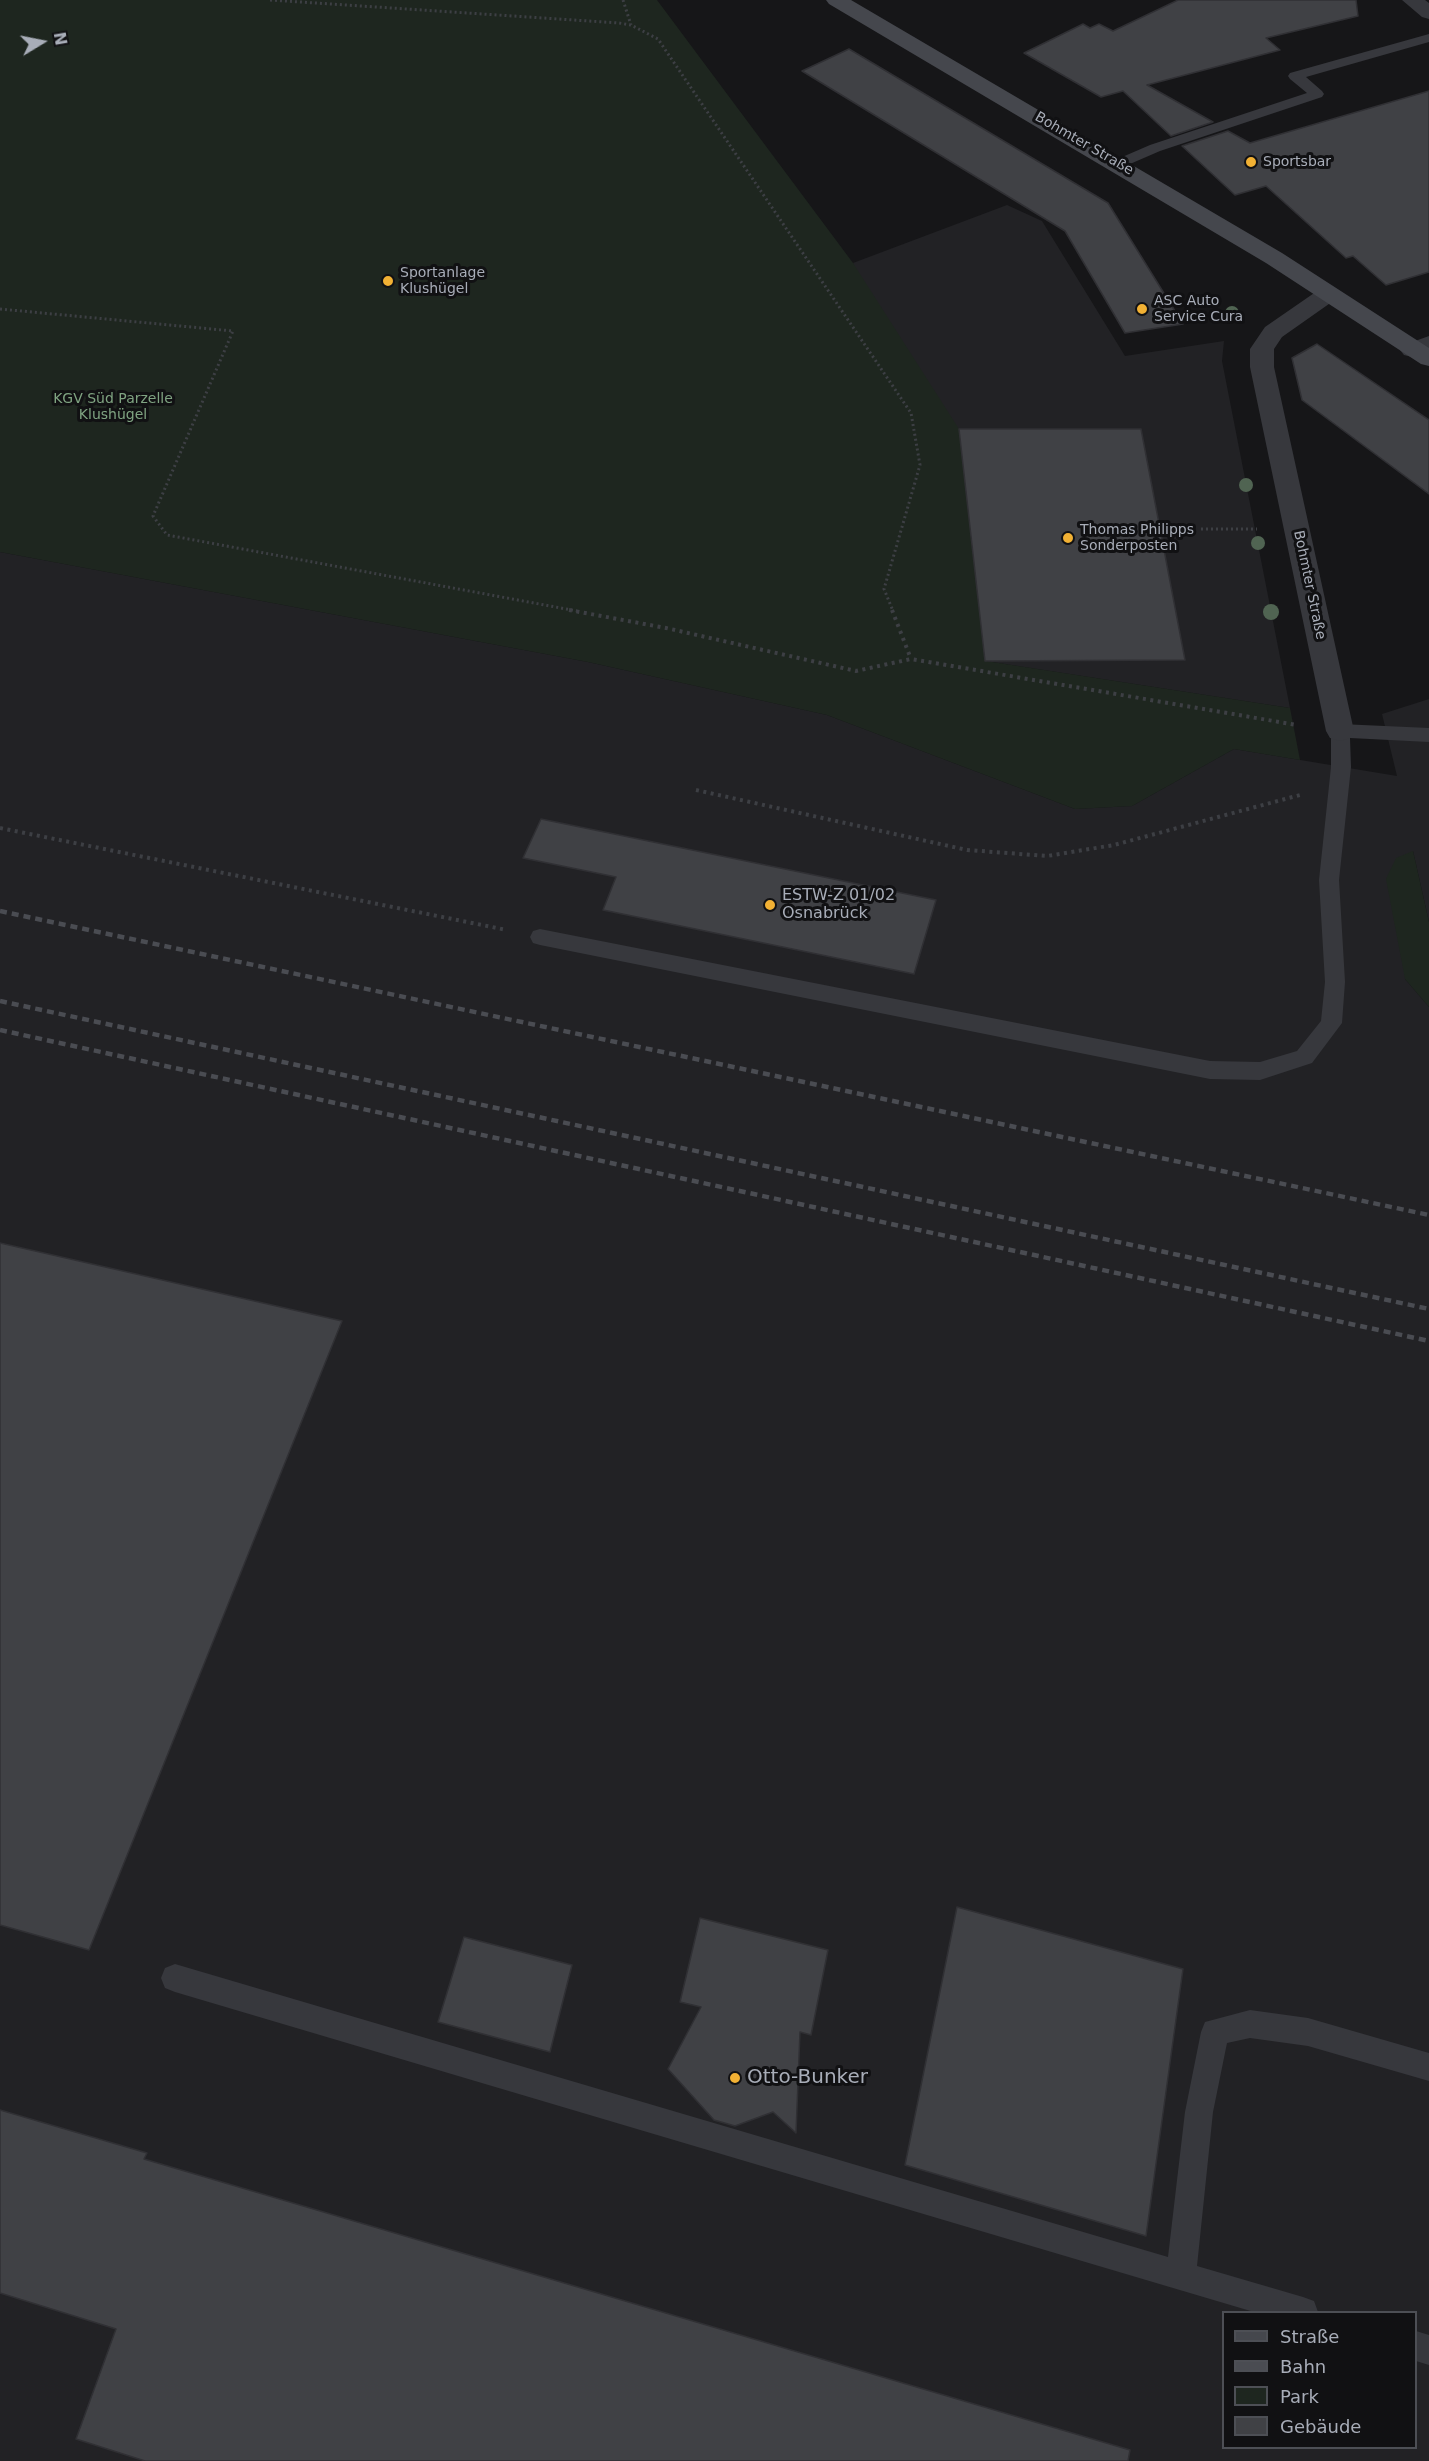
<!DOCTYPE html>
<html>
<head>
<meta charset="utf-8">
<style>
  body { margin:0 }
  #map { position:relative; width:1429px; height:2461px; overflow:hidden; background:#161618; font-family:"DejaVu Sans",sans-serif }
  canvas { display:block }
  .legend { position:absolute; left:1222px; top:2311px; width:195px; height:138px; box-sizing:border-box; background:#111113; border:2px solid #4d4f55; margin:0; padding:8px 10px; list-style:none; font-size:18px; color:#a8adb8 }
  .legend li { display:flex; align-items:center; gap:12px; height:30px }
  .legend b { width:30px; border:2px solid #4d4f55 }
  .north { position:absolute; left:12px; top:12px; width:60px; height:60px; -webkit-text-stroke:4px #111113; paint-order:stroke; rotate:80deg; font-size:16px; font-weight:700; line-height:24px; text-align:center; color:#a8adb8 }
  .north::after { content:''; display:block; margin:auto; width:21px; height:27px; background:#a8adb8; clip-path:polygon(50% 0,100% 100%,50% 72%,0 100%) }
</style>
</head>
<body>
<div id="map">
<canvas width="1429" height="2461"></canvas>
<ul class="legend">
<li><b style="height:8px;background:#45474d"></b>Straße</li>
<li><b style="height:8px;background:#4a4c52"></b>Bahn</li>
<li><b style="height:16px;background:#1e261f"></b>Park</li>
<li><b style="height:16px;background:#404145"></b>Gebäude</li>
</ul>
<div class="north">N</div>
</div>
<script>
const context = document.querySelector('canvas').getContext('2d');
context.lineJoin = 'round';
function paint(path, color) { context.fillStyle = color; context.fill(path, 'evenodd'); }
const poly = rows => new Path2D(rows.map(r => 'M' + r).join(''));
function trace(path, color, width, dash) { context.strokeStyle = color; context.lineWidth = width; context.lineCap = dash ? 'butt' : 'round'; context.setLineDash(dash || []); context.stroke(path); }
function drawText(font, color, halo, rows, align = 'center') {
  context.font = font + ' "DejaVu Sans",sans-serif'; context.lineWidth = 6; context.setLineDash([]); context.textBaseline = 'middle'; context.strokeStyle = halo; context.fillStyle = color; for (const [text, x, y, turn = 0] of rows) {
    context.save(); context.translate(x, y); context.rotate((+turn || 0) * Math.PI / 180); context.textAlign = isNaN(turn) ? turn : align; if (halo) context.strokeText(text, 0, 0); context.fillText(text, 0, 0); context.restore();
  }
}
paint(poly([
  [1007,205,1042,221,1125,356,1224,341,1222,361,1290,708,985,661,853,263],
  [0,552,588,662,827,715,1075,809,1132,806,1234,749,1397,776,1382,714,1429,699,1429,922,1413,851,1405,979,1429,1007,1429,2461,0,2461],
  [1224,2312,1416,2312,1416,2448,1224,2448]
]), '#222225');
paint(poly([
  [0,0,657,0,853,263,959,429,986,661,1290,708,1300,760,1234,749,1132,806,1075,809,827,715,588,662,0,552],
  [1413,851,1429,922,1429,1007,1405,979,1386,879,1396,858]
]), '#1e261f');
const building = poly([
  [1178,0,1356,0,1358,16,1266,38,1280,50,1147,85,1213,122,1171,136,1123,91,1101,97,1024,53,1083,24,1090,28,1099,24,1113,31,1178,0],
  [849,49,1108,203,1183,324,1125,333,1065,231,802,71,849,49],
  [1429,91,1429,272,1386,285,1353,256,1346,258,1266,186,1235,195,1182,146,1228,131,1250,143,1429,91],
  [1317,344,1429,420,1429,494,1302,400,1292,358,1317,344],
  [959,429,1141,429,1185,660,985,661,959,429],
  [541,819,936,900,914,974,603,910,616,877,523,858,541,819],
  [0,1243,342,1321,89,1950,0,1925,0,1243],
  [957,1907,1183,1969,1146,2236,905,2165,957,1907],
  [700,1918,828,1950,811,2035,800,2032,796,2133,773,2112,735,2126,714,2120,668,2069,701,2007,680,2002,700,1918],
  [464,1937,572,1965,550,2052,438,2022,464,1937],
  [0,2110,147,2153,144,2159,1130,2450,1128,2461,145,2461,76,2439,116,2329,0,2293,0,2110]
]);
paint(building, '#404145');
trace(building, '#303034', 1.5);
trace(poly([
  [270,0,619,23,631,25,658,39,911,413,920,465,884,589,893,611],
  [623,0,631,25],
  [0,309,233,331,153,516,167,535,577,611],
  [1201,529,1257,529]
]), '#3d3f44', 3, [2, 3]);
trace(poly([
  [569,610,666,628,856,671,911,659,1297,725],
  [892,610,911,659],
  [696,790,967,850,1047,856,1114,845,1300,795],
  [0,828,507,930]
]), '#3d3f44', 4, [3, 4.5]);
paint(poly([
  [1429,34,1429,42,1306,77,1322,91,1324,94,1322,97,1160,151,1123,167,1118,168,1111,164,1113,161,1150,145,1307,93,1290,79,1288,76,1290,73,1429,34],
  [1340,724,1429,728,1429,742,1350,738,1351,767,1339,880,1345,982,1342,1023,1312,1063,1260,1080,1210,1079,540,945,533,943,530,937,533,931,540,929,1210,1061,1260,1062,1297,1051,1321,1021,1325,982,1319,880,1331,767,1331,731,1333,726,1340,724],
  [175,1964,1168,2257,1185,2112,1201,2032,1205,2022,1250,2010,1308,2018,1429,2053,1429,2081,1308,2046,1250,2038,1227,2043,1213,2112,1197,2266,1303,2297,1314,2301,1318,2312,1254,2312,175,1992,165,1988,161,1978,165,1968,175,1964],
  [1416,2331,1429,2335,1429,2365,1416,2361,1416,2331]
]), '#37383d');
paint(poly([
  [1402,0,1425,0,1429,3,1429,19,1422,17,1402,0],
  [1328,287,1336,289,1340,294,1336,299,1282,337,1274,349,1274,367,1354,731,1350,738,1340,741,1330,738,1326,731,1250,367,1250,349,1265,327,1320,289,1328,287],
  [1429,336,1429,352,1412,357,1404,355,1400,350,1404,345,1429,336]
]), '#37383d');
paint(poly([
  [826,0,851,0,1282,253,1429,348,1429,366,1421,364,1266,263,829,4,826,0]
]), '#45474d');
trace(poly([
  [0,911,1429,1215],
  [0,1001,1429,1309],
  [0,1030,1429,1341]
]), '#4a4c52', 4.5, [7, 5]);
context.fillStyle = '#506452';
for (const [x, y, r] of [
  [1232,313,7],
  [1246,485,7],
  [1258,543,7],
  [1271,612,8]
]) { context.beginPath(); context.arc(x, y, r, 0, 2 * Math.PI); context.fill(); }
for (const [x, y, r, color] of [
  [1251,162,6,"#f2b134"],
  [388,281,6,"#f2b134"],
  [1142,309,6,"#f2b134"],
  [1068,538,6,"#f2b134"],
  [770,905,6,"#f2b134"],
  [735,2078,6,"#f2b134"]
]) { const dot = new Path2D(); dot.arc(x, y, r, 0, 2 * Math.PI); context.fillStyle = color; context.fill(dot); trace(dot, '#111113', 2); }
drawText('14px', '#a8adb8', '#111113', [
  ["Bohmter Straße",1084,144,30],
  ["Bohmter Straße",1309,585,78]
]);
drawText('14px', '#a8adb8', '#111113', [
  ["Sportsbar",1263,162],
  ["Sportanlage",400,273],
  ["Klushügel",400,289],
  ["ASC Auto",1154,301],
  ["Service Cura",1154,317],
  ["Thomas Philipps",1080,530],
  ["Sonderposten",1080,546]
], 'left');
drawText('14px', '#7fa381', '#111113', [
  ["KGV Süd Parzelle",113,399],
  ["Klushügel",113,415]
]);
drawText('16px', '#a8adb8', '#111113', [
  ["ESTW-Z 01/02",782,896],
  ["Osnabrück",782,914]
], 'left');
drawText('20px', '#a8adb8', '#111113', [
  ["Otto-Bunker",747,2078]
], 'left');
</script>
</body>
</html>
